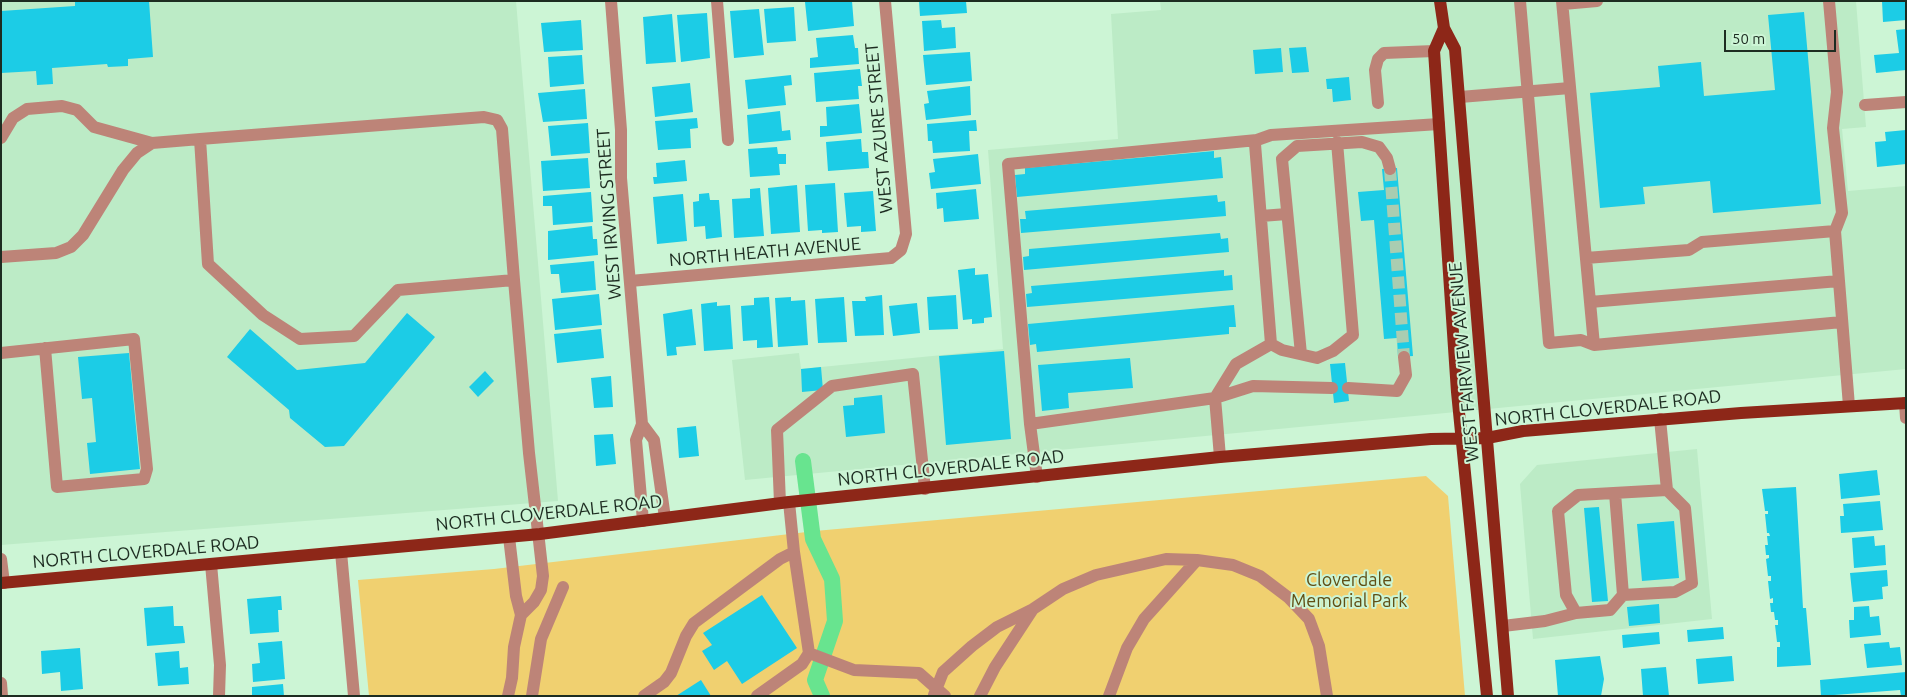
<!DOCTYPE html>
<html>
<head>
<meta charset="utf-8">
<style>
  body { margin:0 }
  #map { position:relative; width:1907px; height:697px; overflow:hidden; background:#ccf5d5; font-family:Ubuntu,sans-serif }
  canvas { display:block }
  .frame { position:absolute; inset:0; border:2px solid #1d2c21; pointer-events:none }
  .scale { position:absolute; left:1724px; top:30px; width:112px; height:22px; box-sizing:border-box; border:2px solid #1d2c21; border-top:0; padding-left:6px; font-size:15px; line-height:18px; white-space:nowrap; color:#1d2c21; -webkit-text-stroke:4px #ccf5d5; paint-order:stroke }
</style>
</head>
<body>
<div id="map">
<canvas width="1907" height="697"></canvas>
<div class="frame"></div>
<div class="scale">50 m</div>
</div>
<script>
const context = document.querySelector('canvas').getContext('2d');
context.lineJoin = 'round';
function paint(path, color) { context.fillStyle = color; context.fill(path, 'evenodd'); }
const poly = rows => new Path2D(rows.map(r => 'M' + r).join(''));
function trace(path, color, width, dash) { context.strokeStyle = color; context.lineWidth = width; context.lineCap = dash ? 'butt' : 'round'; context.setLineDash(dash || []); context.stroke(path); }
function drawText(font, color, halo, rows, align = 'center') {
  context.font = font + ' Ubuntu,sans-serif'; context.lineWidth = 4; context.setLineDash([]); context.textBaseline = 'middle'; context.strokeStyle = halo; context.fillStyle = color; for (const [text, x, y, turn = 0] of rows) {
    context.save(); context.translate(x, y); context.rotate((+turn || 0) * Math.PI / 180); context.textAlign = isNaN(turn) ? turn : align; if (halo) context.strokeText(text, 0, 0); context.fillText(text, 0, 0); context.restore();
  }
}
paint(poly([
  [1,1,516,1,558,501,1,545],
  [1160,1,1856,1,1866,127,1842,129,1848,191,1906,186,1906,369,745,480,732,360,799,353,801,369,1003,349,988,150,1118,139,1111,14,1161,10],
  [1697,449,1712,619,1533,639,1520,484,1537,465]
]), '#bcebc6');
paint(poly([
  [1426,476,1448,496,1465,696,369,696,358,580,494,569,815,531]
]), '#f0d070');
trace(poly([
  [803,461,813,539,832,579,835,621,815,680,822,696]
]), '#68e48f', 16);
paint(poly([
  [75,1,149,1,153,57,128,59,128,66,108,67,107,64,52,68,53,84,37,85,36,71,1,73,1,11,75,6],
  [809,1,852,1,854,26,808,31,805,2],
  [919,1,966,1,967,13,920,16],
  [1882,1,1906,1,1906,20,1883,22],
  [794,7,796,41,767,43,764,9],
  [759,9,764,55,734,58,730,11],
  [1804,12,1821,204,1713,213,1710,181,1643,187,1645,204,1600,208,1590,93,1660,87,1658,66,1701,62,1704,96,1775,90,1768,15],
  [707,13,710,58,681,62,677,15],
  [672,14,676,62,646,64,643,17],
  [581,20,583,50,544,52,541,23],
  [941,20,942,28,955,27,956,48,924,51,922,21],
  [1906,29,1906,70,1876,73,1874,55,1899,53,1896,30],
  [853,35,855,48,858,48,859,64,810,68,810,58,818,57,816,38],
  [1306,47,1309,72,1292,73,1289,48],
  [1281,48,1283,72,1255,74,1253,50],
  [970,52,972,81,926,85,923,55],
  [582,55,584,84,550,87,548,57],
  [860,69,862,86,858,86,859,99,816,102,814,73],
  [791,75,792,85,784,86,786,105,748,109,745,80],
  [1349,77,1351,100,1333,102,1332,89,1327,89,1326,79],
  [690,83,693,112,655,117,652,87],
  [970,86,971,115,926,120,924,104,929,103,927,91],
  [585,89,587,119,543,122,538,93],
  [859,104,862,133,820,137,820,126,827,126,826,107],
  [780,111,782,131,790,130,791,140,749,144,747,115],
  [697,118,698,128,690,129,691,148,658,150,655,121],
  [976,120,977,131,969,131,970,151,933,153,932,141,928,141,927,124],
  [588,123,590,153,551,156,548,126],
  [1906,130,1906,164,1877,167,1875,142,1886,141,1885,132],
  [861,139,862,152,868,152,869,168,828,171,826,142],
  [777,147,778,154,786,154,786,164,779,164,780,175,750,177,748,149],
  [1214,151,1214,158,1221,157,1223,178,1017,197,1015,175,1025,174,1025,168],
  [978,154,981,184,931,189,929,173,935,172,933,159],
  [588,158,590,188,543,191,541,161],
  [685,160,687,181,654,184,653,177,657,177,656,163],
  [1397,168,1413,356,1398,357,1397,338,1384,339,1374,220,1361,221,1358,192,1384,190,1382,169],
  [835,183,838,232,822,233,822,230,808,231,805,185],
  [797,185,800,232,771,234,768,188],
  [760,188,764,236,734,238,732,199,750,198,750,189],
  [976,189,979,219,944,222,943,208,937,209,936,193],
  [873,191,876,231,861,232,861,226,847,227,844,193],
  [591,192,593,222,553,225,552,206,543,206,543,196],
  [709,193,710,200,719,200,722,237,706,239,705,226,694,227,693,202,699,201,699,194],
  [683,194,687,241,657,244,653,197],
  [1217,195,1218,202,1225,201,1226,216,1021,233,1020,219,1026,219,1025,211],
  [592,226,593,239,597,239,598,255,548,260,548,231],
  [1220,233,1221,239,1228,238,1229,252,1024,270,1023,257,1029,256,1029,249],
  [594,261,596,290,561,293,559,274,551,274,550,265],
  [975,268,975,275,988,274,992,317,984,318,984,323,972,324,972,319,963,320,958,270],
  [1224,270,1224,276,1232,275,1233,290,1027,307,1026,294,1032,293,1031,286],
  [599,294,602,325,555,330,552,299],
  [882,295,884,335,855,336,852,301,866,301,865,297],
  [956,295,958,329,929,330,927,297],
  [769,297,773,347,757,348,757,340,743,341,741,306,754,305,754,298],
  [791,297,791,301,805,300,808,345,778,347,775,298],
  [844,297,847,342,818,343,815,299],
  [717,302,717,306,730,305,733,349,704,351,701,304],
  [917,303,920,333,893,336,889,306],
  [1234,305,1236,327,1229,327,1229,334,1037,352,1036,344,1030,345,1028,324],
  [692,309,696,345,676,347,677,355,667,356,663,314],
  [407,313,435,337,344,446,325,447,290,418,289,410,227,357,250,329,297,370,365,363],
  [601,329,604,358,557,363,554,334],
  [1004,351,1011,439,946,445,939,356],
  [129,353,140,469,90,474,87,443,96,442,92,398,82,399,78,357],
  [1130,358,1133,388,1068,393,1069,408,1042,411,1038,365],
  [1345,363,1349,401,1334,403,1330,364],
  [821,367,823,390,802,392,801,369],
  [485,371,494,381,478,397,469,387],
  [611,376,613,407,594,408,591,378],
  [882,395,885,433,846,437,843,406,854,405,854,398],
  [696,426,699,456,679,458,677,428],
  [613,434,616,464,596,466,594,435],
  [1877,470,1880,495,1841,499,1839,474],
  [1796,487,1803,608,1806,608,1811,665,1777,667,1777,647,1780,647,1780,642,1777,642,1775,625,1778,625,1778,620,1775,620,1774,612,1771,612,1770,603,1773,603,1773,598,1770,599,1768,581,1771,581,1771,576,1768,576,1766,559,1769,558,1769,555,1766,555,1765,545,1768,545,1767,536,1770,536,1769,533,1767,533,1765,514,1768,514,1768,511,1765,511,1762,489],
  [1880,501,1883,530,1841,533,1840,516,1844,516,1843,504],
  [1599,507,1608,601,1592,602,1584,508],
  [1674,521,1679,578,1642,581,1637,524],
  [1874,536,1875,546,1885,545,1886,565,1854,568,1852,538],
  [1887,570,1888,586,1882,587,1883,599,1853,602,1850,573],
  [762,595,797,648,742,684,727,661,714,670,702,651,712,645,703,633],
  [281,596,282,610,278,610,279,632,250,634,247,599],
  [1659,604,1660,623,1629,626,1627,607],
  [173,606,174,626,183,626,185,643,147,646,144,608],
  [1869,606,1870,617,1879,616,1881,635,1850,638,1849,620,1854,620,1854,607],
  [1723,627,1724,639,1688,642,1687,630],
  [1659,632,1660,644,1623,648,1622,635],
  [282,641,285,679,253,682,252,664,260,663,258,643],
  [1889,642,1890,648,1900,647,1902,665,1867,668,1864,644],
  [80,648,83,689,61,691,60,672,42,674,41,651],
  [179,651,180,668,188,667,189,684,158,686,155,653],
  [1600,656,1604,679,1601,696,1558,696,1555,660],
  [1732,656,1734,681,1698,684,1696,659],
  [1666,667,1669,696,1643,696,1641,669],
  [1906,672,1906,696,1901,696,1900,690,1821,696,1820,680],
  [701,680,711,696,676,696],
  [283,684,284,696,252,696,252,687]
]), '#1ccce6');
trace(poly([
  [1390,169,1404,357]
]), '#a9cdb1', 12, [12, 6]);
trace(poly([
  [611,1,621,130,621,178,642,424],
  [717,1,728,140],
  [1520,1,1549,343,1581,340,1594,345,1842,322],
  [1562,1,1594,345],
  [1829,1,1837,92,1833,128,1842,213,1835,231,1849,406],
  [1563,4,1597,1],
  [1460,97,1570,88],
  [1378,103,1375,70,1378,59,1384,53,1434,51],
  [1865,105,1906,102],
  [1,138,13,118,27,109,62,106,77,110,94,127,152,143],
  [200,139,484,117,497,120,502,129,514,280],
  [1261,216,1287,214],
  [1,257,56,253,71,247,83,235,123,170,137,153,152,143,200,139,208,264,263,315,300,339,354,336,398,290,514,280,529,453,543,576,541,590,534,602,521,615],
  [1586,258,1689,250,1702,242,1835,231],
  [630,281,891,258,901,250,906,234,885,1],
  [1590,302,1839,281],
  [1271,344,1282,350,1317,358,1333,351,1353,335,1337,142],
  [1,353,134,339,147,469,144,479,57,487,45,348],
  [1301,354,1282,159,1297,146,1362,142,1379,147,1387,158,1390,169],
  [1348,388,1397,391,1406,375,1404,357],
  [1215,398,1236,364,1271,344,1255,144,1257,140,1271,135,1439,124],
  [1215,398,1253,386,1332,388],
  [1905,403,1906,418],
  [1660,419,1667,490,1685,508,1692,583,1675,592,1623,595,1610,610,1576,613,1566,595,1558,511,1578,495,1667,490],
  [1030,424,1008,164,1257,140],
  [1037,477,1030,424,1215,398,1220,457],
  [1615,493,1623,595],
  [780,503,777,430,832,386,913,374,925,489],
  [643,521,636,440,642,424,654,440,665,518],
  [341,552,354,696],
  [1,559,4,583],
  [211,564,220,665,219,696],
  [1503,626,1545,621,1576,613],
  [809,653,854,670,919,673,945,696],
  [1,683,2,696],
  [934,695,943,672,972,646,997,627,1031,610],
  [508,696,512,678,514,647,521,615,516,596,509,537],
  [532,696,541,639,563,587],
  [644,696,664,682,671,673,686,636,694,623,780,559,794,552,789,502],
  [757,696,802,664,809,653,794,552],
  [980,696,995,667,1033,609,1063,589,1096,575,1166,559,1197,560,1233,565,1260,576,1289,598,1309,619,1319,646,1327,696],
  [1109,696,1127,648,1144,619,1197,560]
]), '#bd8478', 12);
trace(poly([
  [1440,1,1444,28,1455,49,1508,696],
  [1444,28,1434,51,1457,392,1487,696],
  [1,583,540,534,789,502,1220,457,1431,439,1487,438,1523,431,1741,413,1906,403]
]), '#8d2718', 12);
drawText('18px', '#1d2c21', '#ccf5d5', [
  ["WEST AZURE STREET",879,128,-95],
  ["WEST IRVING STREET",609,214,-94],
  ["NORTH HEATH AVENUE",765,252,-5],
  ["WEST FAIRVIEW AVENUE",1464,362,-95],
  ["NORTH CLOVERDALE ROAD",1608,408,-6],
  ["NORTH CLOVERDALE ROAD",951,468,-6],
  ["NORTH CLOVERDALE ROAD",549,513,-6],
  ["NORTH CLOVERDALE ROAD",146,552,-5]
]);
drawText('18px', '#604e14', '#ccf5d5', [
  ["Cloverdale",1349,580],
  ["Memorial Park",1349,601]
]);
</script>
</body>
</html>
